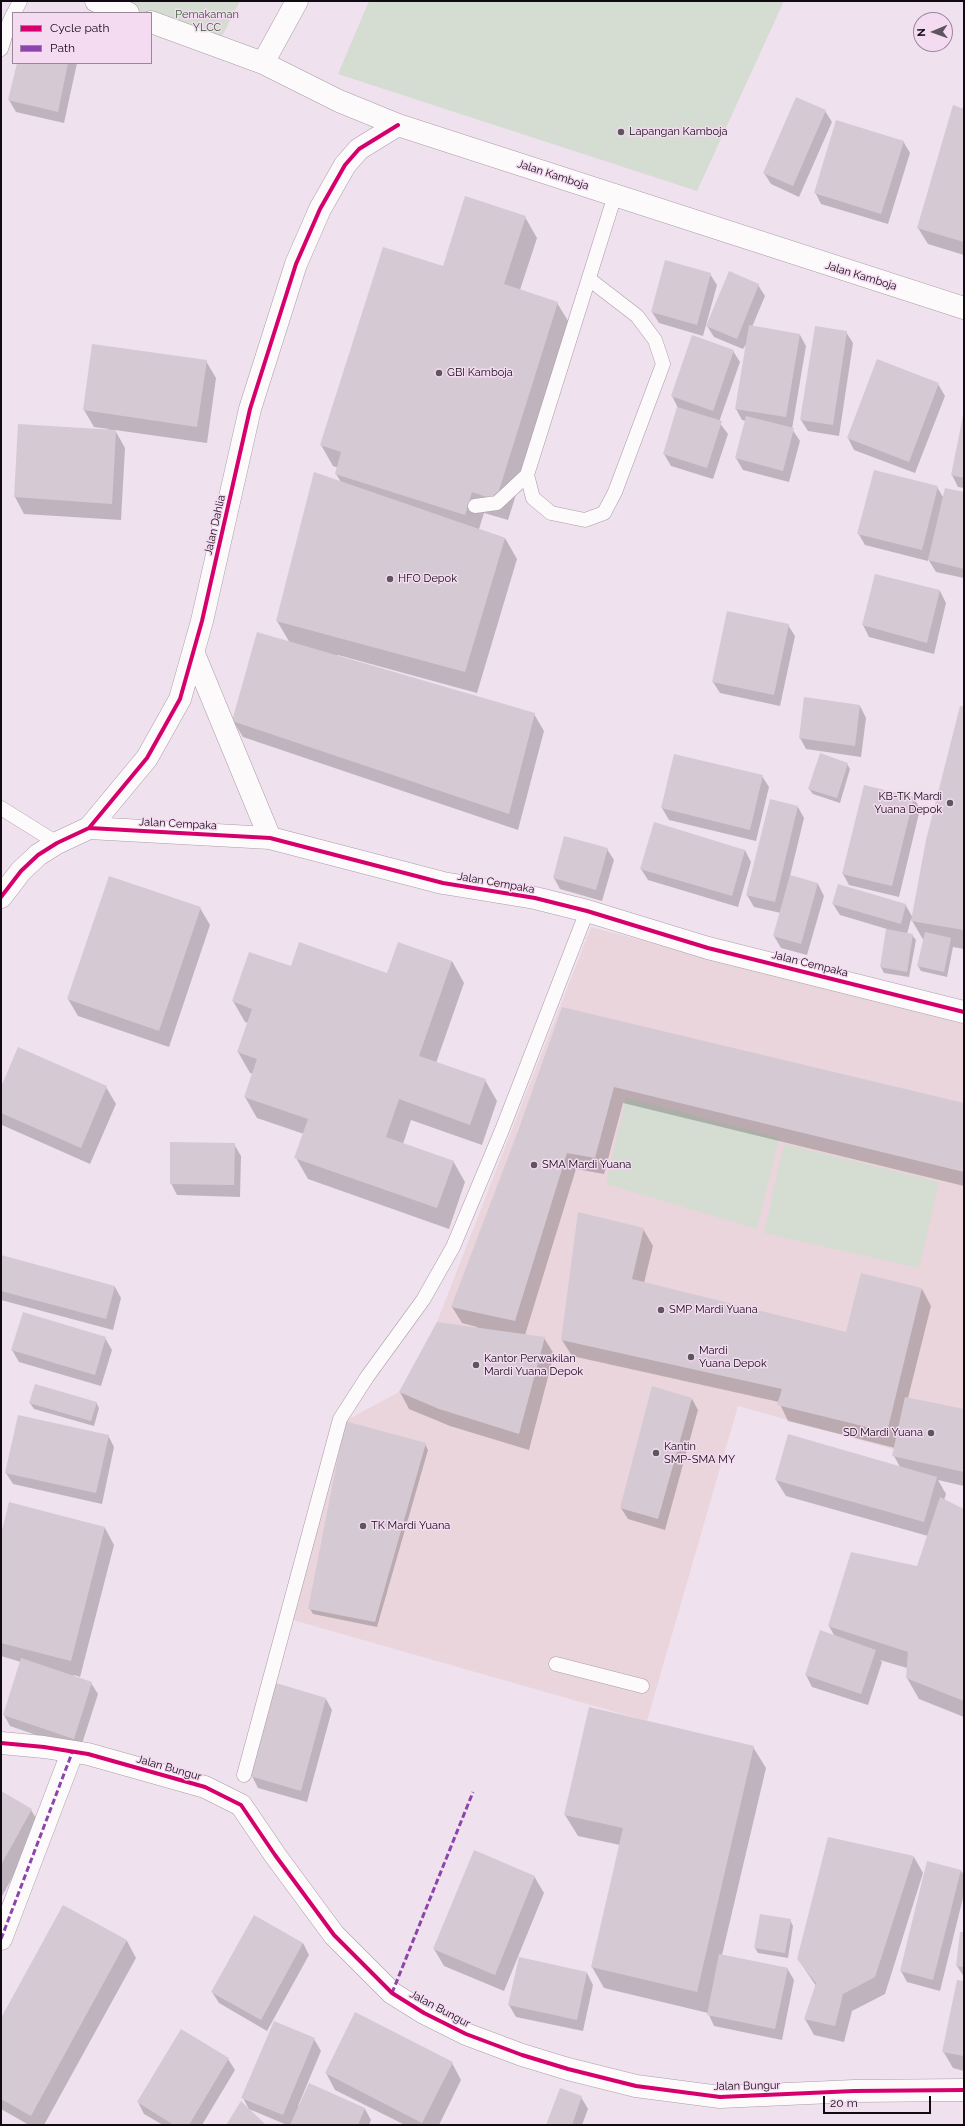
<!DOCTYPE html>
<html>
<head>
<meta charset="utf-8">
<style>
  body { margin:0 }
  #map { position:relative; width:965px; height:2126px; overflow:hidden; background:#efe1ed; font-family:Raleway,sans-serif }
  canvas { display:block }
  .frame { position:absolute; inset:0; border:2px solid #120a12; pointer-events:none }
  .legend { position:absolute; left:12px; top:12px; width:140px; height:52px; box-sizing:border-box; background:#f5dbf2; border:1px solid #9a8798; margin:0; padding:5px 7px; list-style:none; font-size:12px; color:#120a12 }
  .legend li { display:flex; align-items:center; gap:8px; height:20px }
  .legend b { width:20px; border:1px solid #9a8798 }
  .north { position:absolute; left:913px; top:12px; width:40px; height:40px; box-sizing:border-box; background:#f5dbf2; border:1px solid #9a8798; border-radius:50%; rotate:268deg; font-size:11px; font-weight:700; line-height:16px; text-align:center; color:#120a12 }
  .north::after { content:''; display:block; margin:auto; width:14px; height:18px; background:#5f555f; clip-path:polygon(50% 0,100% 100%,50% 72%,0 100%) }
  .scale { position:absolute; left:823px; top:2096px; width:108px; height:18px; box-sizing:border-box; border:2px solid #120a12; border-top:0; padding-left:5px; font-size:12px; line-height:14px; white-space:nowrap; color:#120a12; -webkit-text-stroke:3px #f5dbf2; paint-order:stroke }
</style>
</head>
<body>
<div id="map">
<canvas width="965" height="2126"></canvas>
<div class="frame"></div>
<ul class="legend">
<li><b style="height:5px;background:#d6006c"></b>Cycle path</li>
<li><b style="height:5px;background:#8e44ad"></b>Path</li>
</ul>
<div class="north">N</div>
<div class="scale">20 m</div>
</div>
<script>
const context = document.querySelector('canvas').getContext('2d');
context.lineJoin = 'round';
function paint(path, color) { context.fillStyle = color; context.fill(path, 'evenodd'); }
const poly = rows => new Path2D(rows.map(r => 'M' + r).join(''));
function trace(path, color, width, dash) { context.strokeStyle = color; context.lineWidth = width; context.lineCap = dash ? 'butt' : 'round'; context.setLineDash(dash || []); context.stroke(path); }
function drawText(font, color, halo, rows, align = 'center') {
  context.font = font + ' Raleway,sans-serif'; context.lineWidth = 3; context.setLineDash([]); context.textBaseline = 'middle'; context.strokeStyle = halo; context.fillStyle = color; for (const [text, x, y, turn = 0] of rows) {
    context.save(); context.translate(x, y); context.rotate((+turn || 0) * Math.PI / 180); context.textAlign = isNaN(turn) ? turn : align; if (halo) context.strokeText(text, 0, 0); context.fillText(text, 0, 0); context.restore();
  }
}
paint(poly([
  [591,927,964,1024,964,1469,738,1406,647,1721,293,1620,345,1421,399,1392,437,1322]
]), '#ead5dc');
paint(poly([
  [88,1,240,1,217,46,151,13,122,13],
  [369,1,784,1,697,191,338,74],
  [626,1098,779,1138,757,1229,606,1184],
  [784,1144,939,1182,919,1268,764,1233]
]), '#d5dcd2');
paint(poly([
  [18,63,77,63,64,123,16,112,9,100],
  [964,110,964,255,928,244,918,228],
  [825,111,832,122,799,197,771,184,764,173],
  [903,141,910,153,888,224,821,204,815,192],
  [525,217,537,238,520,290,557,303,570,324,508,520,484,513,479,529,505,538,517,559,477,693,338,655,337,657,534,714,544,731,518,830,243,737,233,721,290,643,277,621,341,482,336,474,338,468,333,466,321,445,444,268],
  [710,274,717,285,703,336,659,323,652,312],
  [758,285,765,296,752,327,800,335,806,346,792,429,800,441,789,482,743,470,736,458,746,421,742,420,736,409,747,343,743,349,714,337,707,326],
  [846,332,853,343,839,436,808,431,801,420],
  [733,351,740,362,719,422,728,434,713,479,671,466,664,454,678,408,672,396],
  [206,361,216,378,207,443,115,430,125,448,121,520,24,514,15,497,19,425,108,430,109,429,94,427,84,410],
  [877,361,938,384,945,396,915,473,854,450,848,438],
  [964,412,964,488,958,487,952,475],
  [937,487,943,497,964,493,964,578,936,572,928,559,928,561,865,545,858,533],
  [940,591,946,603,934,654,869,637,863,625],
  [788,625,795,636,780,706,720,693,713,682],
  [860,706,866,718,861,757,806,749,800,738],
  [964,708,964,949,953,947,947,977,921,971,918,966,924,941,911,919,907,934,912,935,916,940,909,977,884,973,881,967,887,929,840,915,833,904,905,904,913,918],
  [847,764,850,769,840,803,813,794,809,789],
  [762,776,769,787,756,841,669,820,662,808],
  [914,798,920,809,899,897,849,885,843,874],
  [798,807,804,818,790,876,818,884,824,896,807,955,781,948,774,936,781,913,754,907,747,895],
  [607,849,614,860,602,901,560,889,554,878],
  [745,850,751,862,738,907,648,880,641,869],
  [200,908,210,925,169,1047,78,1016,68,999],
  [452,961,464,983,436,1063,485,1080,497,1101,482,1145,411,1120,403,1144,453,1161,465,1182,449,1229,308,1179,296,1158,304,1134,257,1118,245,1097,253,1074,250,1073,238,1052,248,1023,245,1022,233,1001,292,968,388,974],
  [563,1008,964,1104,964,1186,623,1103,604,1174,576,1169,525,1335,544,1338,554,1354,529,1450,450,1426,409,1409,400,1392,477,1328,477,1327,462,1323,452,1307,519,1132],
  [106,1087,116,1104,90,1164,2,1125,1,1123,1,1089],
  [234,1144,241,1156,240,1197,177,1195,171,1183],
  [643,1229,653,1246,644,1283,847,1334,922,1289,931,1306,908,1398,964,1410,964,1486,938,1480,946,1494,944,1500,964,1510,964,1717,919,1699,907,1678,907,1668,880,1660,882,1662,868,1705,812,1687,806,1675,835,1637,829,1626,918,1567,928,1536,786,1496,776,1480,900,1467,894,1456,895,1448,788,1421,779,1402,572,1356,562,1340],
  [1,1256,115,1287,121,1298,113,1330,1,1300],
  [105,1338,112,1350,101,1386,19,1362,12,1350],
  [692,1399,698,1410,665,1530,628,1519,621,1508],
  [96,1402,99,1408,94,1426,34,1409,30,1403],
  [108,1435,114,1447,102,1504,13,1484,6,1473],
  [425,1444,428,1450,377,1627,313,1614,310,1609],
  [105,1528,114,1545,80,1677,74,1675,73,1677,91,1683,98,1694,80,1750,10,1726,4,1715,21,1662,1,1656,1,1538],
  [326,1699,332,1710,307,1802,258,1788,252,1776],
  [753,1747,766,1768,722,1955,787,1968,794,1980,782,2040,714,2026,708,2013,604,1988,592,1967,620,1845,578,1836,565,1815],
  [1,1793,31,1810,41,1826,1,1898],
  [914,1857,923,1873,885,1994,852,2011,844,2042,814,2035,805,2019,816,1986,798,1959],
  [961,1870,964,1876,964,1894,940,1991,907,1982,901,1971],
  [534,1876,544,1893,504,1991,444,1966,434,1949],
  [63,1906,127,1941,136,1958,44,2125,29,2125,1,2109,1,2020],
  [790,1920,793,1926,788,1958,758,1953,755,1948],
  [964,1933,964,1977,957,1966],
  [303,1943,309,1955,267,2031,219,2003,212,1992],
  [587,1973,593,1985,583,2031,516,2017,509,2005],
  [964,1982,964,2071,953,2068,943,2051],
  [314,2039,321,2051,298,2106,365,2109,371,2120,369,2125,287,2125,249,2109,243,2098],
  [228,2059,235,2070,202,2125,163,2125,144,2114,138,2102],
  [452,2063,461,2080,439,2125,405,2125,335,2090,326,2073],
  [581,2097,588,2109,582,2125,547,2125]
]), '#0003');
paint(poly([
  [17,63,68,63,58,112,8,100],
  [796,97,826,110,793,186,763,173],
  [953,105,964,109,964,242,917,228],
  [836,120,904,141,881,214,814,193],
  [465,196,526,216,504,284,558,302,496,500,472,492,465,515,335,474,341,452,320,445,383,247,443,266],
  [665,260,711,273,697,325,651,312],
  [729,271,759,284,737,339,706,326],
  [749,325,800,334,786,417,735,409],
  [815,326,847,331,833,425,800,420],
  [692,335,734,350,713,411,671,396],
  [92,344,207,360,197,427,83,410],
  [877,359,939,383,909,462,847,438],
  [677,407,722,421,707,468,663,454],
  [964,411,964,478,951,475],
  [746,416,794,428,783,471,735,458],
  [18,424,116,430,112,504,14,497],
  [874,470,938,486,922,550,857,534],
  [314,472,505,538,465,672,276,621],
  [945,488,964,492,964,569,928,560],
  [875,574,940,590,927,643,862,625],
  [727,611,789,624,774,695,712,682],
  [257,632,535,713,509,814,232,721],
  [804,697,860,705,855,746,799,738],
  [960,706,964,707,964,930,911,921,926,840],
  [820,753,848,763,837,798,808,789],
  [674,754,763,775,750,830,661,808],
  [864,785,914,797,892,886,842,874],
  [770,799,798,806,775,902,746,895],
  [654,822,745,850,732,896,640,869],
  [564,836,608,848,596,890,553,878],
  [790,875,818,883,801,944,773,936],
  [109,876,201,907,159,1031,67,999],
  [838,884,906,904,901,924,832,904],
  [886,929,913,934,907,972,880,967],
  [925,932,951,938,944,972,917,966],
  [299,942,387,973,398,942,452,961,419,1056,486,1079,470,1125,399,1099,386,1137,454,1161,437,1208,294,1158,308,1119,244,1097,257,1059,237,1052,252,1009,232,1001,249,952,291,966],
  [562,1007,964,1103,964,1172,614,1087,595,1158,567,1153,515,1321,451,1307,518,1131],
  [18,1047,107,1086,81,1148,1,1113,1,1087],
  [170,1142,235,1143,234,1185,170,1184],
  [578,1212,644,1228,632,1279,846,1332,861,1273,922,1288,887,1432,777,1405,782,1389,561,1340],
  [1,1255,115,1286,106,1319,1,1291],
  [23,1312,106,1337,95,1375,11,1350],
  [437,1322,545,1337,519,1434,439,1409,399,1392],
  [35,1384,97,1402,91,1421,29,1403],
  [652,1386,692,1398,658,1519,620,1508],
  [905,1397,964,1409,964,1472,892,1456],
  [18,1415,109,1435,96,1493,5,1473],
  [345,1421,426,1443,375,1622,308,1609],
  [788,1434,937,1477,924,1522,775,1480],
  [940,1497,964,1509,964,1701,906,1678,908,1652,828,1626,851,1552,917,1566],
  [9,1502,105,1527,71,1661,1,1643,1,1534],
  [820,1630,876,1650,861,1694,805,1675],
  [21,1658,92,1682,74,1739,3,1715],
  [276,1683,326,1698,301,1791,250,1776],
  [589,1707,754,1746,697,1992,591,1967,623,1828,564,1815],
  [1,1791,32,1809,1,1865],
  [828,1837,914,1856,875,1977,843,1994,835,2026,804,2019,816,1983,797,1959],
  [474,1850,535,1876,495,1975,433,1949],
  [927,1861,961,1870,933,1980,900,1971],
  [63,1905,127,1940,31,2116,1,2099,1,2018],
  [760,1914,791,1919,785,1953,754,1948],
  [254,1915,303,1943,261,2020,211,1992],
  [960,1932,964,1932,964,1967,956,1966],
  [719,1954,788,1968,775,2029,707,2015],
  [519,1957,587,1972,577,2020,508,2005],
  [957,1980,964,1981,964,2056,942,2052],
  [355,2012,453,2062,422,2123,325,2073],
  [274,2021,315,2038,283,2115,241,2098],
  [181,2029,229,2058,189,2125,174,2125,137,2102],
  [309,2083,365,2108,358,2125,290,2125],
  [560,2088,582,2096,572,2125,546,2125],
  [241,2101,266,2125,226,2125]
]), '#d5cad4');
const lane = poly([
  [14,13,20,1],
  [1,49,9,23,13,14],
  [527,475,533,498,551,513,585,520,604,513,615,492,663,364,655,340,637,316,589,279],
  [475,506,497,503,527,475,615,195],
  [1,808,57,843],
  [556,1664,642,1686],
  [244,1775,340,1419,367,1377,423,1300,453,1247,502,1130,587,911]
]);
const street = poly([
  [96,1,128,13],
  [151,22,263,63,339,101,398,125,964,308],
  [263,63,297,1],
  [194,654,270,838],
  [89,828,270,838,443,883,535,898,587,911,708,948,964,1012],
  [1,897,21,871,38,855,57,843,89,828,147,758,180,699,202,621,250,409,296,264,320,209,345,165,359,149,398,125],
  [1,1743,44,1747,88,1754,205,1787,241,1805,275,1855,334,1935,392,1993,424,2013,466,2034,522,2055,568,2069,636,2086,720,2097,854,2091,964,2090],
  [1,1939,72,1753]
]);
trace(lane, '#a89da7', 15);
trace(street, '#a89da7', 23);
trace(lane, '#fdfafc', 14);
trace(street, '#fdfafc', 22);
trace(poly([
  [1,1939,72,1753],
  [392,1993,473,1792]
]), '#8e44ad', 3, [6, 3]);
trace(poly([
  [89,828,270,838,443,883,535,898,587,911,708,948,964,1012],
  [1,897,21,871,38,855,57,843,89,828,147,758,180,699,202,621,250,409,296,264,320,209,345,165,359,149,398,125],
  [1,1743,44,1747,88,1754,205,1787,241,1805,275,1855,334,1935,392,1993,424,2013,466,2034,522,2055,568,2069,636,2086,720,2097,854,2091,964,2090]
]), '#d6006c', 4);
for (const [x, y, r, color] of [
  [621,132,4,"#5f555f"],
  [439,373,4,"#5f555f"],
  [390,579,4,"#5f555f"],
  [950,803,4,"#5f555f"],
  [534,1165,4,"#5f555f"],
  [661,1310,4,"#5f555f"],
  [691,1357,4,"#5f555f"],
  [476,1365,4,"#5f555f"],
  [931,1433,4,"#5f555f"],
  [656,1453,4,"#5f555f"],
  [363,1526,4,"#5f555f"]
]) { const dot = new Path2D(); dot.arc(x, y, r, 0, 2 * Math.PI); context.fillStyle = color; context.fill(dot); trace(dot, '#f5dbf2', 1.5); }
drawText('11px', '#345d30', '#f5dbf2', [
  ["Pemakaman",207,15],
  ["YLCC",207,28]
]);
drawText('11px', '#120a12', '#f5dbf2', [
  ["Lapangan Kamboja",629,132],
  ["GBI Kamboja",447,373],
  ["HFO Depok",398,579],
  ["KB-TK Mardi",942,797,"right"],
  ["Yuana Depok",942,810,"right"],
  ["SMA Mardi Yuana",542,1165],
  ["SMP Mardi Yuana",669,1310],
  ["Mardi",699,1351],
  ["Yuana Depok",699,1364],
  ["Kantor Perwakilan",484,1359],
  ["Mardi Yuana Depok",484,1372],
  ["SD Mardi Yuana",923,1433,"right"],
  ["Kantin",664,1447],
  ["SMP-SMA MY",664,1460],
  ["TK Mardi Yuana",371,1526]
], 'left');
drawText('11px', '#120a12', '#f5dbf2', [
  ["Jalan Kamboja",553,175,18],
  ["Jalan Kamboja",861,276,17],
  ["Jalan Dahlia",215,525,-77],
  ["Jalan Cempaka",178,824,3],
  ["Jalan Cempaka",496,883,10],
  ["Jalan Cempaka",810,964,14],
  ["Jalan Bungur",169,1768,16],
  ["Jalan Bungur",440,2009,28],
  ["Jalan Bungur",747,2086,-1]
]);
</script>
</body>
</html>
